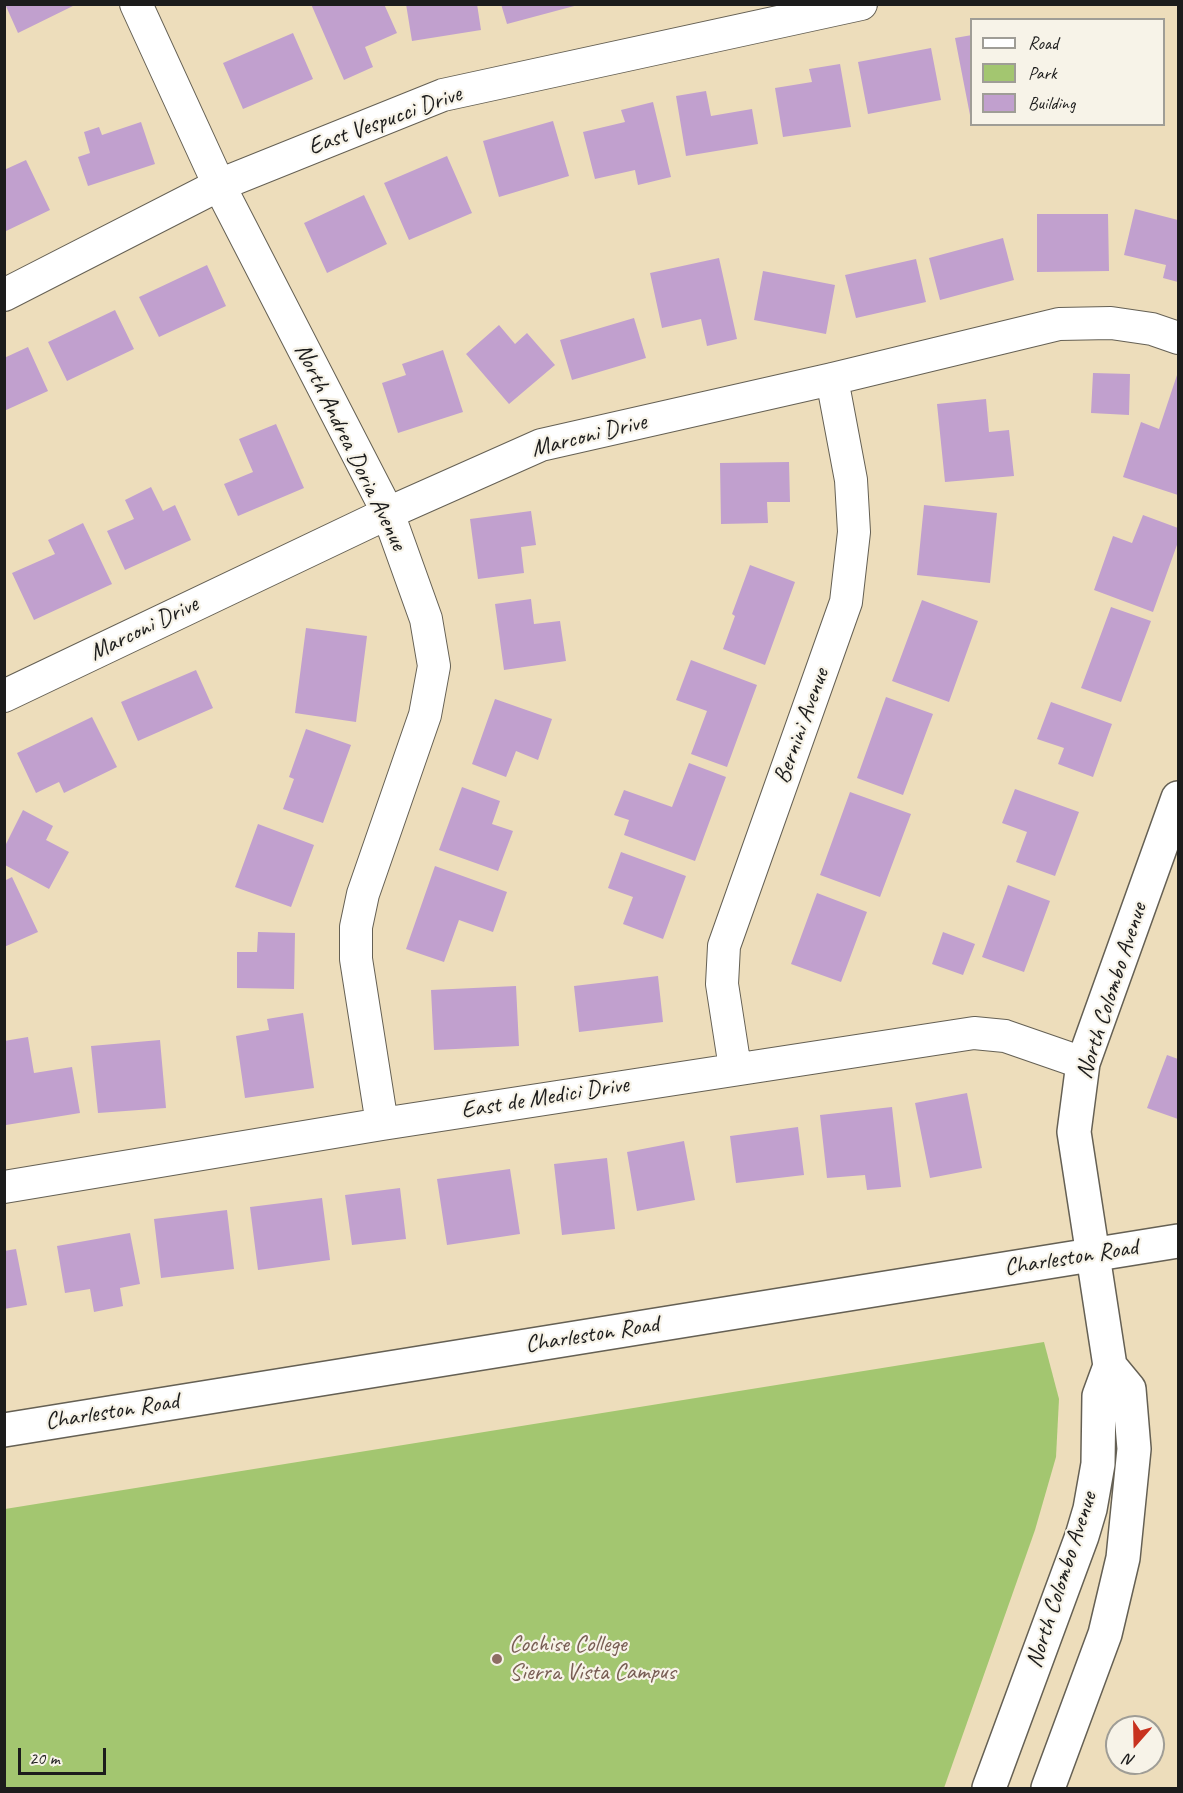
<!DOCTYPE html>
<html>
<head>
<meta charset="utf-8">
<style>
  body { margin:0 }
  #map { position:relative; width:1183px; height:1793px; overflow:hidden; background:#edddbb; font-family:Caveat,sans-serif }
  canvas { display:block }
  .frame { position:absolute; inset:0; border:6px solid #1c1c1c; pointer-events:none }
  .legend { position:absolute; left:970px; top:18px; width:195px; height:108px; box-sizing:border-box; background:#f7f3e8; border:2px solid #9f9d96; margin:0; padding:8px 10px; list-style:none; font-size:18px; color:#1c1c1c }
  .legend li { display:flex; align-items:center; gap:12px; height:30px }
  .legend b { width:30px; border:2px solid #9f9d96 }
  .north { position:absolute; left:1105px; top:1715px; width:60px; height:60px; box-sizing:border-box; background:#f7f3e8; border:2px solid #9f9d96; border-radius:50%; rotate:200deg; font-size:16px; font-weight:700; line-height:24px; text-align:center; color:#1c1c1c }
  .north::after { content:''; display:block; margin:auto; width:21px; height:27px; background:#c8321e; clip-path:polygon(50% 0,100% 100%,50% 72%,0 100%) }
  .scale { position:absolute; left:18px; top:1748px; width:88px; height:27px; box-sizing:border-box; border:3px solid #1c1c1c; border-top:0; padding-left:8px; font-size:18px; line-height:21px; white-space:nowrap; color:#1c1c1c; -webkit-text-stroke:4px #f7f3e8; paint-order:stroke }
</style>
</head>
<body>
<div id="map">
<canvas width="1183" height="1793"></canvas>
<div class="frame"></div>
<ul class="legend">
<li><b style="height:8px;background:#fff"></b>Road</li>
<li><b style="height:16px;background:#a3c670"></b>Park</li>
<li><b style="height:16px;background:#c1a0ce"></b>Building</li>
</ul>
<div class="north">N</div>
<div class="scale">20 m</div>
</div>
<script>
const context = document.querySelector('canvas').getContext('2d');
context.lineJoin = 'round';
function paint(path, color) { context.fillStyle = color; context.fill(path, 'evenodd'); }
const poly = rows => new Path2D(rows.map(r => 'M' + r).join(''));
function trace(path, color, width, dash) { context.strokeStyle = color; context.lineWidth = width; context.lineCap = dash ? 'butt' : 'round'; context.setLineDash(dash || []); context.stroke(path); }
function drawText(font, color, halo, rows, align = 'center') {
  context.font = font + ' Caveat,sans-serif'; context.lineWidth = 4.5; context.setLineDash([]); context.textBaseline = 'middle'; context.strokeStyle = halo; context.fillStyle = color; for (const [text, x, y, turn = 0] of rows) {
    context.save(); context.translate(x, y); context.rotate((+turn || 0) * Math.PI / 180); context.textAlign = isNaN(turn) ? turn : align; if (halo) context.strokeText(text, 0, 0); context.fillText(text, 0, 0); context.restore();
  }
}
paint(poly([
  [1044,1342,1059,1399,1056,1457,1035,1530,944,1788,5,1788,5,1509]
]), '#a3c670');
paint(poly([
  [5,4,77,4,18,33],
  [311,4,384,4,397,33,365,47,373,67,344,80],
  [406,4,477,4,481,30,412,41],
  [501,4,578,4,578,5,507,24],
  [293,33,313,79,243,109,223,63],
  [972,35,972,115,970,115,955,38],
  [931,48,941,100,868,114,858,62],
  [840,64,851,127,783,137,775,88,812,82,809,69],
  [706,91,711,116,752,109,758,144,686,156,676,96],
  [653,102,671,177,638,185,635,170,595,179,583,132,625,122,621,110],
  [553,121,569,176,499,197,483,141],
  [141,122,155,164,88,186,78,157,90,153,84,132,99,127,102,135],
  [447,156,472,213,409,240,384,183],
  [26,160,50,210,4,232,4,170],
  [364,195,387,244,327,273,304,223],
  [1135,209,1178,220,1178,282,1163,278,1166,265,1124,255],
  [1037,214,1108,214,1109,271,1037,272],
  [1003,238,1014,280,940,300,929,258],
  [719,258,737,339,707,346,701,319,662,328,650,273],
  [916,259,926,302,856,318,845,275],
  [207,265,226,306,159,337,139,297],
  [763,271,835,285,826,334,754,320],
  [115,310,134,349,67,381,48,342],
  [634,318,646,358,572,380,560,340],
  [499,325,515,344,527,333,555,365,509,404,466,354],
  [28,347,48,391,4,411,4,358],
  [443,350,463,412,398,433,382,383,406,375,402,364],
  [1178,372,1178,495,1123,477,1141,422,1159,429],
  [1093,373,1130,374,1129,415,1091,413],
  [986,399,989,432,1009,430,1014,476,945,482,937,404],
  [276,424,304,488,238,516,224,484,253,472,239,439],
  [789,462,790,502,767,502,768,523,721,524,720,463],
  [151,487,163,511,175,505,191,540,125,570,107,531,134,519,125,500],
  [924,505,997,513,990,583,917,575],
  [531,511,536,545,521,547,524,573,478,579,470,519],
  [1143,515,1178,528,1178,542,1153,612,1094,590,1113,536,1132,543],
  [83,523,112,584,34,620,12,573,55,554,48,540],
  [750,565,795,582,765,665,723,649,735,616,732,614],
  [531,599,534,624,560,621,566,661,504,670,495,604],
  [922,600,978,621,949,702,892,681],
  [1111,607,1151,621,1121,702,1081,688],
  [306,628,367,636,356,722,295,713],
  [691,660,757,685,727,767,691,754,707,711,676,700],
  [196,670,213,708,138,741,121,702],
  [886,697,933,714,903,795,857,778],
  [495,699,552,719,538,760,516,751,506,777,472,764],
  [1051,702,1112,724,1093,777,1058,764,1064,748,1037,739],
  [92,717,117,767,64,793,59,782,36,793,17,753],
  [306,729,351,745,323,823,283,809,294,779,289,777],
  [689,763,726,777,695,861,624,835,629,820,614,815,624,790,672,807],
  [462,787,500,801,492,824,513,831,498,871,439,850],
  [1015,789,1079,812,1055,876,1016,862,1027,832,1002,823],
  [850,792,911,814,880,897,820,875],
  [23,810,53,826,46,840,69,852,49,889,5,865,5,846],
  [258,824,314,845,291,907,235,887],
  [621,852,686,876,663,939,623,924,633,897,608,888],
  [435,866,507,892,493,932,459,920,444,962,406,949],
  [12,877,38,932,4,947,4,881],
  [1008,885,1050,901,1024,972,982,957],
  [817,893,867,912,841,982,791,964],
  [258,932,295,933,294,989,237,988,237,952,257,952],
  [943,932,975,944,963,975,932,964],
  [658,976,663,1022,579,1032,574,986],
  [516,986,519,1046,434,1050,431,990],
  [303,1013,314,1088,245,1098,236,1036,269,1030,267,1019],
  [28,1037,34,1073,72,1067,80,1113,6,1125,4,1114,4,1041],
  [160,1040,166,1108,98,1113,91,1046],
  [1167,1055,1178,1059,1178,1119,1147,1108],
  [967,1093,982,1168,930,1178,915,1103],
  [892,1107,901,1187,867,1190,865,1175,827,1178,820,1115],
  [798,1127,804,1175,736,1183,730,1136],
  [684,1141,695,1200,637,1211,627,1152],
  [607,1158,615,1229,562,1235,554,1164],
  [510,1169,520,1234,447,1245,437,1179],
  [400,1188,406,1239,352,1245,345,1195],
  [322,1198,330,1260,258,1270,250,1207],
  [227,1210,234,1269,161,1278,154,1219],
  [130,1233,140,1284,120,1288,123,1306,94,1312,90,1289,65,1293,57,1246],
  [16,1249,27,1305,4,1309,4,1251]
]), '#c1a0ce');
const minor = poly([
  [136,4,219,185,388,513,426,619,434,666,425,715,363,894,356,927,356,959,382,1124],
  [4,295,219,185,443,95,861,4],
  [4,696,388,513,541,445,832,379,1059,324,1111,323,1152,329,1178,338],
  [735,1068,722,984,724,946,846,602,854,532,851,480,832,379],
  [4,1187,382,1124,974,1033,1005,1036,1083,1063]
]);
const tertiary = poly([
  [989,1788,1082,1536,1090,1509,1098,1464,1099,1396,1110,1366,1074,1132,1083,1063,1178,798],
  [1048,1788,1105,1634,1123,1558,1134,1449,1129,1389,1110,1366]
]);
const secondary = poly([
  [4,1430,1178,1241]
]);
trace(minor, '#656054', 34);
trace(tertiary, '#656054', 36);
trace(secondary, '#656054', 36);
trace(minor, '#fff', 32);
trace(tertiary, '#fff', 33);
trace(secondary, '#fff', 33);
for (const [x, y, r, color] of [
  [497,1659,6,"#8d6e63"]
]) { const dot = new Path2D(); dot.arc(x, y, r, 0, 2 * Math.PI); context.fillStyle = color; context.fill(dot); trace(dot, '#f7f3e8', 2); }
drawText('24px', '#1c1c1c', '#f7f3e8', [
  ["East Vespucci Drive",385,121,-20],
  ["Marconi Drive",589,436,-14],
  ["North Andrea Doria Avenue",350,447,64],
  ["Marconi Drive",144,629,-26],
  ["Bernini Avenue",802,726,-70],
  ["North Colombo Avenue",1112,991,-72],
  ["East de Medici Drive",545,1098,-9],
  ["Charleston Road",1071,1258,-9],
  ["Charleston Road",592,1335,-9],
  ["Charleston Road",112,1412,-9],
  ["North Colombo Avenue",1062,1580,-72]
]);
drawText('24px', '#785e54', '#f7f3e8', [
  ["Cochise College",509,1645],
  ["Sierra Vista Campus",509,1673]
], 'left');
</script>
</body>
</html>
